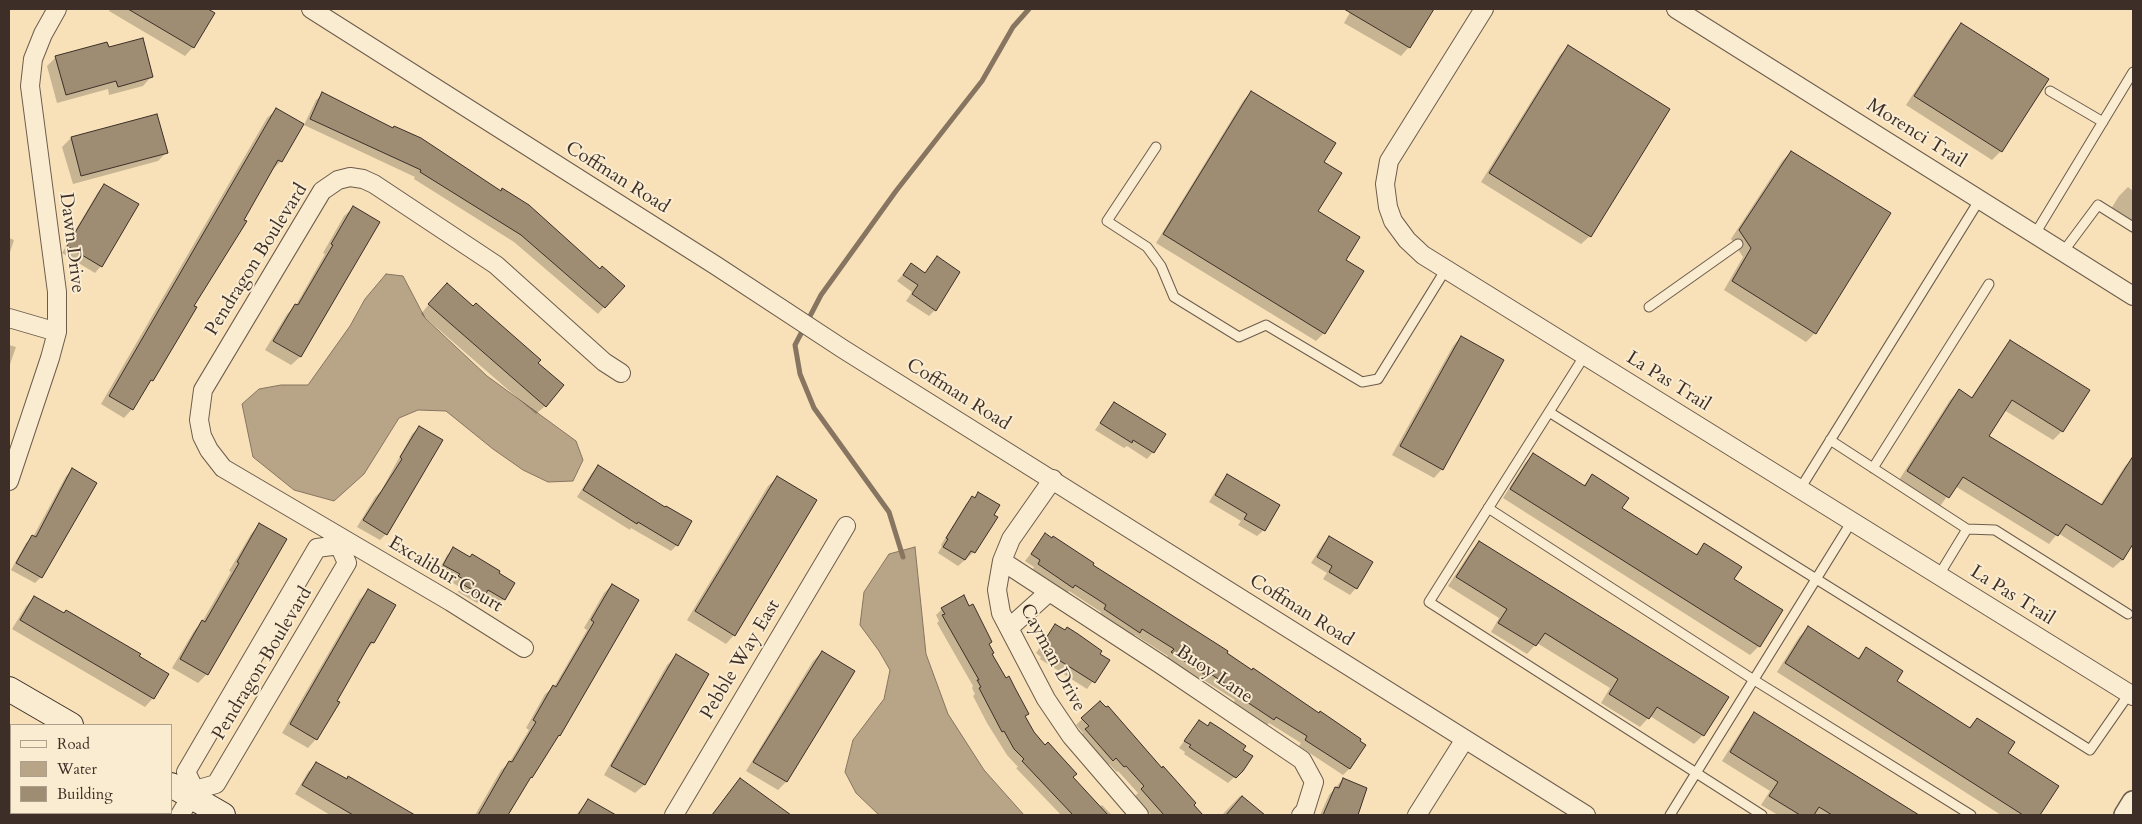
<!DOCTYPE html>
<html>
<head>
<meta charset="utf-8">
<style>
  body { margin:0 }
  #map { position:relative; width:2142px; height:824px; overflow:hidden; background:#f8e1b8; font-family:Cardo,serif }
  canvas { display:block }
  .frame { position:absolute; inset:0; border:10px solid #3d2f28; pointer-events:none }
  .legend { position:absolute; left:10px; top:724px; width:162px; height:90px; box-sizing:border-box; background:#faecd1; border:1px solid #aea08d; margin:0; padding:6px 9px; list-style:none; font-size:15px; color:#3d2f28 }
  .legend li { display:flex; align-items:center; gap:10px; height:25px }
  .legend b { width:25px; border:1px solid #aea08d }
</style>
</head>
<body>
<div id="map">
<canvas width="2142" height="824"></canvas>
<div class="frame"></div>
<ul class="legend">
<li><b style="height:6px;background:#faecd1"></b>Road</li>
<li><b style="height:14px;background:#b8a487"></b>Water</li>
<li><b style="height:14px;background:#9e8c73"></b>Building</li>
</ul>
</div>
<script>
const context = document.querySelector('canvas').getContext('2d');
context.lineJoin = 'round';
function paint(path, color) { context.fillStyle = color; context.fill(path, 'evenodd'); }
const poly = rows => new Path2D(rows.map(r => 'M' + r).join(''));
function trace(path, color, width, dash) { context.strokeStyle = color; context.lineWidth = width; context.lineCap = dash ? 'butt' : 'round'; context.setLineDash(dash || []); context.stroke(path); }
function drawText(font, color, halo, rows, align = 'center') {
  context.font = font + ' Cardo,serif'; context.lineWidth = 4; context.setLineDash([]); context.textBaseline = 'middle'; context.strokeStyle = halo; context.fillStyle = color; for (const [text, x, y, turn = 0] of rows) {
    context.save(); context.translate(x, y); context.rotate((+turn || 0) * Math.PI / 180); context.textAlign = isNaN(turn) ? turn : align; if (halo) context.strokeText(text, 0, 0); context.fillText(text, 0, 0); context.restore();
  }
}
const water = poly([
  [386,274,403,276,425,318,487,376,576,441,583,460,573,481,548,482,523,470,493,449,446,411,418,410,399,418,364,474,334,501,294,490,253,457,242,404,259,389,281,385,308,385,350,326,365,299,386,274],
  [915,547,926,654,948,714,984,770,1024,815,879,815,856,793,845,772,853,740,884,699,890,670,879,651,860,625,864,592,889,554,915,547]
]);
paint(water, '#b8a487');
trace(water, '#877561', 1);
paint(poly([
  [110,9,205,9,213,13,193,47,185,56,109,11],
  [1352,9,1432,9,1409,47,1401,56,1344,23],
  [1961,24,2001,151,1992,160,1906,105,1953,33],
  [1568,47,1590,236,1581,244,1481,182,1560,55],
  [108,49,151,77,143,86,109,95,108,89,57,103,47,66,56,57],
  [1251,92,1322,162,1317,212,1344,260,1324,333,1316,341,1156,243,1243,101],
  [323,94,393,129,421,139,604,307,598,314,514,242,414,179,415,177,304,125,316,100],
  [276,110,302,125,281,161,272,170,192,306,152,380,145,388,132,409,124,418,101,404,267,118],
  [156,115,167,152,158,161,73,184,62,147,71,138],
  [1791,152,1889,214,1815,333,1806,342,1724,290,1743,257,1731,239,1782,161],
  [104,185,101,266,95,273,62,253,98,192],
  [2128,187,2133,191,2133,223,2111,209,2119,196],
  [353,208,378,223,300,357,291,365,265,350,287,314,296,305,325,254,323,253,344,216],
  [9,238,14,240,9,255],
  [937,258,935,310,929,316,906,301,912,292,897,281,911,265,924,274],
  [438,293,537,363,545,406,536,414,421,314],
  [1461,337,1442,469,1434,478,1392,455,1453,346],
  [2010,342,2088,391,2062,431,2053,440,2004,410,1987,436,2100,505,2125,466,2133,458,2133,541,2122,560,2113,568,2058,533,2049,544,1955,486,1940,506,1899,480,1950,400,1959,391,1971,398,2002,351],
  [9,345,16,347,9,367],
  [1114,403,1153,452,1147,459,1127,446,1124,448,1095,430],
  [419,428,386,534,380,540,357,527,375,497,381,491,412,434],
  [1534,454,1583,486,1592,476,1621,508,1695,555,1705,544,1732,580,1781,611,1759,646,1750,655,1503,498,1525,463],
  [598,466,677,545,671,551,631,528,630,530,577,497,592,473],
  [72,470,41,577,35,583,11,570,26,543,33,537,66,476],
  [1227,476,1264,530,1257,536,1238,525,1241,521,1209,502,1221,482],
  [777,478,734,635,726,644,687,620,768,486],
  [979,493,974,552,958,566,938,553,942,546,941,545,966,504],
  [259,525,285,540,207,674,198,683,172,668,194,631,202,622,231,572,229,571,251,534],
  [1045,535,1364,745,1349,769,1343,775,1299,746,1301,743,1269,723,1266,726,1233,703,1235,700,1202,679,1199,682,1166,659,1168,656,1135,635,1132,638,1099,616,1101,612,1069,591,1066,594,1032,571,1034,567,1025,561],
  [1329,537,1356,588,1350,595,1323,579,1327,573,1311,563,1323,544],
  [1479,542,1703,735,1694,744,1650,716,1640,727,1601,703,1610,688,1537,643,1527,654,1491,632,1499,618,1448,586,1471,551],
  [454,549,513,583,504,599,497,606,483,597,477,603,458,592,461,588,453,583,454,581,438,572,447,555],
  [612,585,559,735,526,782,508,815,475,815,501,770,509,763,529,730,526,728,545,694,554,687,587,630,584,628,604,593],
  [368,591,394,605,373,643,364,652,335,701,316,739,308,748,282,733,360,599],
  [34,598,137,657,153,698,145,707,12,629,26,606],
  [942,609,988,644,991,655,1027,714,1024,717,1033,733,1099,807,1102,805,1112,815,1061,815,1016,768,1018,767,1007,755,987,723,973,696,975,694,972,688,973,686,937,623,939,621,936,615],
  [1055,626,1108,661,1087,689,1040,659,1041,657,1036,653],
  [1808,628,1857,659,1866,649,1895,682,1968,728,1977,719,2006,754,2057,786,2039,815,2001,815,1777,672,1799,637],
  [822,652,854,672,786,782,778,790,746,771,813,661],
  [676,656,708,674,644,785,635,793,604,775,667,665],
  [1754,714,1917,815,1778,815,1761,805,1770,791,1722,761,1746,723],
  [1082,719,1197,810,1192,815,1151,815,1135,796,1138,793,1118,771,1117,772,1109,764,1106,766,1080,736,1083,733,1076,725],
  [1199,721,1242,750,1242,770,1228,783,1184,754,1185,752,1179,748],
  [317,763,346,780,349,778,413,815,330,815,295,794,308,772],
  [1343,779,1364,797,1356,815,1320,815,1329,795],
  [740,780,789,815,711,815],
  [1240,796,1260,812,1257,815,1222,815],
  [588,800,614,815,576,815]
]), '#0003');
trace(poly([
  [903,557,889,512,814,408,800,374,795,345,821,295,896,191,982,81,1013,27,1029,9]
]), '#877561', 5);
const building = poly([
  [128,9,208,9,215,13,194,48,128,9],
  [1344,9,1434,9,1410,48,1344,9],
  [1961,23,2049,79,2002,152,1914,96,1961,23],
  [143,38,153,77,118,87,116,81,66,95,55,56,107,42,109,47,143,38],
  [1568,45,1670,109,1591,237,1489,173,1568,45],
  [1251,91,1336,143,1324,162,1342,173,1318,211,1360,237,1346,260,1364,271,1325,334,1163,234,1251,91],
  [322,92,393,128,394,126,421,138,501,191,502,188,529,205,600,269,602,266,625,286,605,308,521,235,420,172,421,170,310,119,322,92],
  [276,108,304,124,282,162,278,160,244,220,247,221,194,306,197,307,153,381,151,380,133,410,109,396,276,108],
  [157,114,168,153,81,176,71,137,157,114],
  [1791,151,1891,213,1816,334,1732,281,1751,248,1739,230,1791,151],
  [104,184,139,204,102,267,67,246,104,184],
  [353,206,380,222,301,357,273,341,295,304,298,305,333,245,331,244,353,206],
  [937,256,960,272,936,311,912,294,918,285,903,275,911,263,925,273,937,256],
  [447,283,473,306,476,303,541,360,538,363,564,385,546,407,428,304,447,283],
  [1461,336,1504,360,1443,470,1400,446,1461,336],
  [2010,340,2090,390,2063,432,2012,400,1989,436,2102,505,2133,456,2133,544,2123,560,2066,524,2058,536,1963,477,1949,498,1907,471,1959,389,1972,398,2010,340],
  [1114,402,1166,434,1154,453,1133,440,1132,443,1100,423,1114,402],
  [419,426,443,440,387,535,363,520,402,459,400,457,419,426],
  [1533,453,1585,486,1592,474,1629,498,1622,508,1697,555,1704,543,1742,567,1734,579,1783,610,1760,647,1510,489,1533,453],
  [598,465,665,507,666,506,692,521,678,546,638,522,637,524,583,490,598,465],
  [72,468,97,483,42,578,16,563,32,535,36,537,72,468],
  [1227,474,1280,505,1265,531,1244,519,1247,514,1215,495,1227,474],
  [777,476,817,500,735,636,695,611,777,476],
  [978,492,1000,505,994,515,998,517,991,528,975,553,971,551,965,560,943,547,948,539,946,538,972,496,975,498,978,492],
  [259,523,287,539,208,675,180,659,202,620,205,622,239,563,237,562,259,523],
  [1045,533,1052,538,1053,536,1094,563,1093,565,1228,651,1227,653,1252,670,1253,668,1319,713,1320,711,1361,739,1360,741,1366,745,1350,769,1305,740,1307,736,1276,717,1274,720,1238,696,1240,693,1209,673,1207,676,1171,652,1174,649,1142,629,1140,633,1104,609,1106,605,1097,599,1075,585,1073,588,1038,564,1040,560,1031,554,1045,533],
  [1329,536,1373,562,1357,589,1329,572,1332,566,1317,557,1329,536],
  [1479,541,1729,697,1704,736,1657,707,1649,719,1609,694,1618,679,1545,633,1536,646,1498,623,1507,609,1456,577,1479,541],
  [453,547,470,557,472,554,500,571,499,573,515,583,505,600,488,590,484,597,464,585,466,581,458,576,460,574,443,565,453,547],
  [612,584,639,600,560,736,559,735,532,778,531,777,508,815,478,815,509,761,512,762,536,722,533,720,553,685,556,687,594,622,591,620,612,584],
  [368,589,396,605,374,643,371,642,337,701,340,702,317,740,290,724,368,589],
  [964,595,969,606,973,604,992,642,989,644,994,653,992,654,1006,678,1009,676,1015,688,1029,714,1025,716,1034,732,1045,745,1048,742,1057,752,1077,774,1073,777,1108,815,1073,815,1022,761,1024,759,1014,749,1004,731,1002,732,979,688,981,687,977,680,979,680,942,615,945,614,941,608,964,595],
  [34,596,64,613,66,610,141,654,139,656,169,674,154,699,20,620,34,596],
  [1055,624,1065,630,1067,627,1078,634,1102,651,1100,654,1110,660,1095,683,1046,652,1047,650,1041,646,1055,624],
  [1808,626,1859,659,1866,647,1903,671,1897,681,1970,728,1977,718,2015,742,2008,753,2059,786,2040,815,2023,815,1785,663,1808,626],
  [822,651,855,671,787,782,753,762,822,651],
  [676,654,709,674,645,785,611,766,676,654],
  [1100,701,1106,707,1108,706,1162,768,1163,766,1196,803,1194,805,1203,815,1164,815,1141,789,1144,786,1126,766,1124,767,1116,758,1113,761,1085,729,1089,726,1081,718,1100,701],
  [1754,712,1919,815,1832,815,1819,807,1814,815,1800,815,1769,796,1778,782,1730,752,1754,712],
  [1199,720,1208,726,1210,722,1221,729,1246,746,1243,750,1253,756,1243,771,1236,778,1189,747,1191,745,1184,741,1199,720],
  [316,762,347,779,348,776,415,815,353,815,302,785,316,762],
  [740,778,791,815,712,815,740,778],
  [1343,778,1367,788,1358,815,1323,815,1335,787,1339,788,1343,778],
  [1242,796,1265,815,1226,815,1242,796],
  [588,799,616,815,578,815,588,799]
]);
paint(building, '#9e8c73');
trace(building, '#3d2f28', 1);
const service = poly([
  [2050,91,2103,122],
  [1156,147,1107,221,1147,247,1161,266,1174,297,1239,337,1266,325,1362,382,1378,379,1446,269],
  [2035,234,2133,72],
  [2063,252,2098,205,2133,227],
  [1649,307,1738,244],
  [1585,355,1429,602,1762,815],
  [1549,412,2090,750,2129,694],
  [1830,440,1967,529,1939,575],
  [1873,468,1989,284],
  [1800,489,1980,199],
  [1488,508,1754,680,1971,815],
  [1967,529,1995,530,2128,614],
  [1670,815,1852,521]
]);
const minor = poly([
  [311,9,715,265,843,349,1586,815],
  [1484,9,1389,161,1385,184,1388,207,1393,221,1407,240,1423,255,2133,696],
  [1676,9,2133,296],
  [9,318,57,332],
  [1053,479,1011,539,1002,561,997,590,1001,613,1046,699,1071,736,1139,815],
  [9,481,50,358,57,332,57,292,30,86,33,59,43,34,57,9],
  [1002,561,1160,664,1302,760,1314,782,1305,811,1301,815],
  [1009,628,1049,592],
  [524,648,451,602,223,468,209,450,202,436,199,420,203,390,322,191,338,180,350,177,363,179,374,184,496,265,604,362,621,373],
  [195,790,186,772,317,548,339,545],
  [180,815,195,790,216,784,347,563,339,545],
  [674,815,846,526],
  [1417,815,1465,739]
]);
const tertiary = poly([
  [2125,815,2133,802]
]);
const secondary = poly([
  [9,689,71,725],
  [171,785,223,815]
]);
trace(service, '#6c5c4c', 11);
trace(minor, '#6c5c4c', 20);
trace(tertiary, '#6c5c4c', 24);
trace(secondary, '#3d2f28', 26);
trace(service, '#faecd1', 9);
trace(minor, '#faecd1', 18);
trace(tertiary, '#faecd1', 21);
trace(secondary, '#faecd1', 24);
drawText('19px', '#3d2f28', '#faecd1', [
  ["Morenci Trail",1916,134,32],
  ["Coffman Road",617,178,32],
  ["Dawn Drive",71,243,83],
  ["Pendragon Boulevard",257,260,-58],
  ["La Pas Trail",1668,382,32],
  ["Coffman Road",958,395,32],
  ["Excalibur Court",445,575,31],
  ["La Pas Trail",2012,596,32],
  ["Coffman Road",1301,611,32],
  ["Cayman Drive",1052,658,62],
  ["Pebble Way East",741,660,-59],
  ["Pendragon Boulevard",263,664,-59],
  ["Buoy Lane",1214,675,34]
]);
</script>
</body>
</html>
